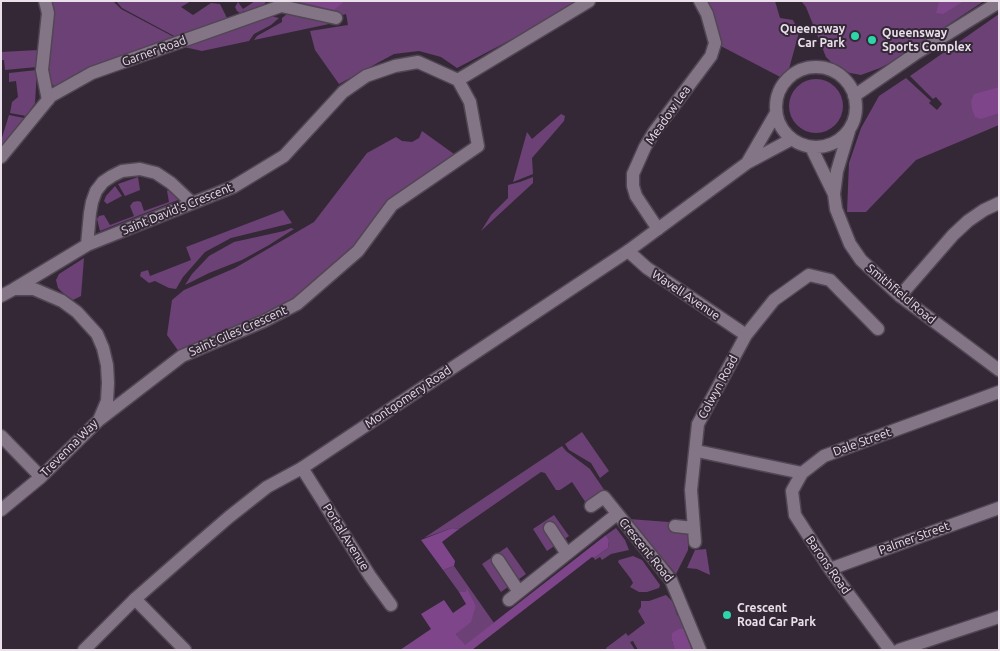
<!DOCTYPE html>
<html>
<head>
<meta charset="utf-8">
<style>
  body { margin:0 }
  #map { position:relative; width:1000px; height:651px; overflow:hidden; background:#342837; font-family:Ubuntu,sans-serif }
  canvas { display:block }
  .frame { position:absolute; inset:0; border:2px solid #e9e0ea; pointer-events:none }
</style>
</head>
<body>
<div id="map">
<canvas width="1000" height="651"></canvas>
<div class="frame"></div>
</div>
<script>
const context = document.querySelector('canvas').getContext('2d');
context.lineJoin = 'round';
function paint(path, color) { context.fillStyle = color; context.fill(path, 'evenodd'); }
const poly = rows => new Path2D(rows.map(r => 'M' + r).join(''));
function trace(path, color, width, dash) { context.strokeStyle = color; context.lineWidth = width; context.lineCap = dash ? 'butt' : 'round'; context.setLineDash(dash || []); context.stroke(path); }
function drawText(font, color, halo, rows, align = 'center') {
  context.font = font + ' Ubuntu,sans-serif'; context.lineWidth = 4; context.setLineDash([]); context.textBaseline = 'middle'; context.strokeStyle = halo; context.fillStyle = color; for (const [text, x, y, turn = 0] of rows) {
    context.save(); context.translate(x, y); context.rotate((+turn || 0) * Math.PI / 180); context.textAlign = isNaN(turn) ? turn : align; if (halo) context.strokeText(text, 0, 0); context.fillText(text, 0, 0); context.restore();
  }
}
paint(poly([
  [51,1,113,1,121,9,174,37,175,41,56,87,51,84,48,73,54,12],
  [116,1,191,1,181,7,193,15,211,3,220,4,227,18,176,37,122,8],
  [255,1,266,1,264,5,245,13,245,11,242,12,243,14,241,14,237,11,235,7,238,2,243,9],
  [294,1,585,1,457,68,441,57,419,51,394,54,339,84,315,50,310,31,348,25,346,14,339,16],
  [700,1,775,1,780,18,793,20,797,28,801,25,786,80,715,43],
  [801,1,984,1,895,60,880,68,861,75,850,73,842,69,833,64,826,57,806,7],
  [292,13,326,22,329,24,254,40,257,36,282,22,282,18,287,14],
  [999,14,999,125,916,160,866,212,847,212,849,163,861,128,879,96,906,78,931,101,929,103,937,110,942,104,936,97,933,99,910,76],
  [271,16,279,18,271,25,254,34,249,41,202,51,184,47],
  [38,50,37,67,5,70,4,60,1,60,1,52],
  [37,70,35,103,26,116,10,113,12,102,18,97,16,81,9,82,9,73],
  '789 106a27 27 0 1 1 54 0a27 27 0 1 1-54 0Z',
  [561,114,565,116,564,121,532,158,533,174,513,182,527,132,532,139],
  [9,115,24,118,1,146,1,141],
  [422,131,454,154,468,154,392,205,358,251,297,304,182,356,167,335,172,300,184,290,235,268,314,222,367,153,396,137,402,141,412,142,419,138],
  [138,177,140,190,125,196,118,184],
  [533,177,533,183,481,231,491,215,508,198,508,185,520,182],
  [115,186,122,196,107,204,104,201,106,196],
  [171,188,178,196,178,200,100,231,97,219,99,216,104,215,110,225,134,216,130,206,133,202,138,201,141,202,144,211,169,202,167,191],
  [283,210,292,223,231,238,205,252,183,277,176,289,169,288,155,281,149,283,140,276,141,272,148,270,150,276,191,260,186,247],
  [291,228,294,229,269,245,242,260,209,273,185,285,192,274,209,256,234,242,284,231],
  [84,258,81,296,73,300,62,292,58,288,56,280,59,274],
  [582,432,609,471,600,478,591,463,569,450,565,444],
  [562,446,566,451,590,469,605,491,586,503,572,482,560,490,556,490,545,473,541,472,459,529,452,528,424,538],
  [554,515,569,536,547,551,533,529],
  [629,519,669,522,669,527,684,529,689,537,688,550,676,574],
  [616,528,625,540,629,550,611,554,602,560,600,557,595,560,594,558,608,548,609,540,606,535],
  [507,547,526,574,501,592,482,564],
  [706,549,710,575,697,569,687,568,695,550],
  [633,556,642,560,660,585,659,588,647,592,639,592,630,587,633,583,631,579,618,562,619,560],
  [454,566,494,623,465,646,456,634,476,605,467,590,465,592,459,592,443,570],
  [666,595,673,602,677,615,680,617,684,629,679,629,672,641,675,649,638,650,633,641,630,642,635,650,607,650,606,648,626,633,628,636,645,623,638,611,641,607,641,601,649,601]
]), '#6c4175');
paint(poly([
  [297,1,345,1,334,10],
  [939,1,964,1,943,14,936,13],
  [999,87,999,113,981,119,975,117,972,109,971,101,974,94],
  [452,528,459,529,442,542,455,561,454,566,443,570,421,540],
  [606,535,609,540,608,548,594,558,592,557,472,650,400,650,431,629,421,614,444,600,453,613,466,604,459,592,465,592,467,589,476,605,471,622,456,634,465,645],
  [679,629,684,629,692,650,675,650,672,641,672,633]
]), '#7e458a');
const minor = poly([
  [45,1,48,13,42,70,48,100],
  [458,80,589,1],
  [1,157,51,96,92,73,281,6,336,18],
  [658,229,636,196,633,186,633,174,645,147,654,132,711,56,715,43,707,14,700,1],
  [87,245,90,213,92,202,96,191,103,182,112,176,122,171,140,169,156,173,171,183,192,203],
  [628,251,647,268,746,335],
  [14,289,87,245,233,187,284,156,343,92,366,76,395,66,418,62,458,80],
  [1,296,14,289,34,289,62,301,77,312,97,334,103,348,107,365,108,383,107,401,99,420,41,477,1,510],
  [900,296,953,235,968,221,984,210,999,203],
  [99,420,182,356,264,321,297,304,358,251,392,205,478,146,470,102,458,80],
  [1,436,41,477],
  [697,451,802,473,824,456,999,392],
  [302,468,370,576,391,605],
  [802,473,792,491,795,515,830,569,890,650],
  [591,506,604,497,671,580,700,650],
  [675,526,693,528],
  [550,528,567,554],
  [695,542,691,490,698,424,746,335,774,300,809,275,830,280,878,329],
  [498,560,519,592],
  [830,569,999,508],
  [135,599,185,650],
  [509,600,617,514],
  [899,650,999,617]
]);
const tertiary = poly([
  '776 107a40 40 0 1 1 80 0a40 40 0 1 1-80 0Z',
  [854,96,915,54,999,2],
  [811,147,834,194,836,209,850,244,861,260,900,296,999,370],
  [747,163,776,113],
  [834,194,837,171,849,131],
  [84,650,135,599,192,549,229,517,267,487,302,468,628,251,747,163,792,139]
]);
trace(minor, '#514653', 15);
trace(tertiary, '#514653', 15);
trace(minor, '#847586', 12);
trace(tertiary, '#847586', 12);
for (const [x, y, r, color] of [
  [855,36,5,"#2ed4aa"],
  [872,40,5,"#2ed4aa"],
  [727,615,5,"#2ed4aa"]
]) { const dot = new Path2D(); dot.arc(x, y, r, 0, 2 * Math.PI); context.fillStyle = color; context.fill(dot); trace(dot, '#342837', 2); }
drawText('bold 12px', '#e9e0ea', '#342837', [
  ["Queensway",845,29,"right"],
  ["Car Park",845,43,"right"],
  ["Queensway",882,33],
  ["Sports Complex",882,47],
  ["Crescent",737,608],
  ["Road Car Park",737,622]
], 'left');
drawText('12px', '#e9e0ea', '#342837', [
  ["Garner Road",154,51,-20],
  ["Meadow Lea",668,115,-55],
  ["Saint David's Crescent",177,209,-22],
  ["Smithfield Road",901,294,40],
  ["Wavell Avenue",686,295,34],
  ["Saint Giles Crescent",238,331,-24],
  ["Colwyn Road",718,387,-62],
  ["Montgomery Road",408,397,-34],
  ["Dale Street",862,442,-20],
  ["Trevenna Way",69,448,-45],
  ["Portal Avenue",346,537,58],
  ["Palmer Street",914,538,-20],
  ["Crescent Road",646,550,51],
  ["Barons Road",828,565,55]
]);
</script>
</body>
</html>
